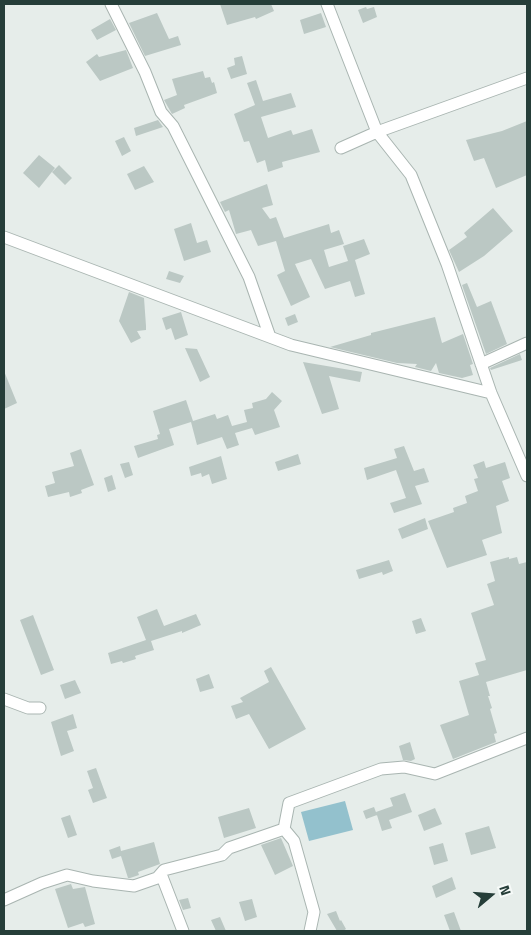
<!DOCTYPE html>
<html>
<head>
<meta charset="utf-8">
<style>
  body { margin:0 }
  #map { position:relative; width:531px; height:935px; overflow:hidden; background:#e6edea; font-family:"Titillium Web",sans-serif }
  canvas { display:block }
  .frame { position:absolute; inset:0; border:5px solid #263e39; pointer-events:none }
  .north { position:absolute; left:466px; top:870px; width:50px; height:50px; -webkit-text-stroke:4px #f6faf8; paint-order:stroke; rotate:72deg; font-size:14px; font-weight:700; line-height:20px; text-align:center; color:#263e39 }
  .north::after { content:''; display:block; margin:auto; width:18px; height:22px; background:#263e39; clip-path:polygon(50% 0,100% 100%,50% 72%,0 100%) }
</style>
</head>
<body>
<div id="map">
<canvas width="531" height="935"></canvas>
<div class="frame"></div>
<div class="north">N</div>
</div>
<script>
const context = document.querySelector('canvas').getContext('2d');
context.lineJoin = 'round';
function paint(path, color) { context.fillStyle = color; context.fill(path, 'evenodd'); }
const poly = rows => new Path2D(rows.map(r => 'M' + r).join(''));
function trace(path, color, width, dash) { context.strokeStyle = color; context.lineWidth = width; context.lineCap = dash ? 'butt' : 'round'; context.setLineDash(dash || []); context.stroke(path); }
paint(poly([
  [345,801,353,830,309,841,301,812]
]), '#93c1cd');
paint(poly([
  [220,4,271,4,274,11,256,19,255,17,227,25],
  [366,7,367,9,374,7,377,17,363,23,358,10],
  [157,13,169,39,178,36,181,45,145,56,129,23],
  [321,13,326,27,304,34,300,20],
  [110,19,116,30,97,40,91,30],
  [126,50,133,68,100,81,86,62,97,54,99,57],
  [242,56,247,74,231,79,227,68,235,65,234,58],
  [203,71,205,78,210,77,212,83,214,82,217,93,184,105,185,108,172,114,164,100,177,95,172,79],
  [256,80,263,101,291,93,296,107,261,117,268,138,291,130,293,135,312,129,320,152,282,162,283,167,268,172,265,160,257,163,249,141,244,142,234,114,255,105,247,83],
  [158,120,163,127,136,136,134,128],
  [527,121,527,175,496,188,484,158,474,161,466,140,502,131],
  [124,137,131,151,122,156,115,141],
  [39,155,55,168,39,188,23,173],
  [59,165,72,178,65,185,52,172],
  [144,166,154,182,135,190,127,174],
  [267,184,273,205,262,208,270,219,276,217,284,238,329,224,331,233,339,230,344,244,324,250,329,267,348,261,343,246,364,239,370,254,355,260,365,294,355,297,350,281,325,289,311,259,295,264,310,297,291,306,277,275,285,271,276,241,258,246,251,230,236,234,229,210,225,212,220,202],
  [493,208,513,231,484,256,459,272,449,250,467,237,464,233],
  [191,223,197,243,207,240,211,252,184,261,174,229],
  [169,271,184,276,180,283,166,279],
  [467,283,477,307,491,301,507,344,486,354,462,285],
  [129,292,144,298,146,326,146,330,137,331,141,338,131,343,119,321],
  [181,312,188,335,175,340,171,328,166,330,162,318],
  [295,314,298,322,288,326,285,318],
  [435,317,442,343,463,334,473,364,470,365,473,375,462,378,439,373,436,363,431,371,415,367,417,364,397,363,330,347,371,335,371,333],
  [185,348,197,349,210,377,200,382],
  [520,354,522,360,491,370,490,368],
  [303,362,362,372,360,382,329,376,339,409,322,414],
  [4,371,17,403,4,409],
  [272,392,282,401,274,410,280,427,255,435,252,428,235,433,239,445,227,449,222,437,197,445,191,422,169,429,174,445,138,458,134,446,158,439,157,435,160,434,153,411,186,400,193,421,215,414,217,419,228,415,232,426,247,422,244,410,253,408,252,403,266,399],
  [404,446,414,471,424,468,429,482,415,486,422,504,394,513,390,503,406,498,396,470,367,480,364,468,397,458,394,449],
  [81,449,94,485,81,490,82,493,70,497,69,492,48,497,45,486,55,483,52,472,74,466,70,453],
  [298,454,301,464,278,471,275,462],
  [221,456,227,479,212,484,209,474,202,477,201,473,191,476,189,467],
  [484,461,486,468,505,462,510,478,502,481,509,501,496,506,502,533,482,540,487,555,447,568,428,521,454,512,453,508,467,503,465,496,478,491,474,479,478,478,473,465],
  [129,462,133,475,125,478,120,464],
  [112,475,116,489,108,492,104,478],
  [425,518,428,529,402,539,398,529],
  [509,557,509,559,517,557,519,564,527,562,527,670,486,682,490,696,488,696,492,708,490,709,497,733,494,734,496,742,453,759,440,725,469,715,459,681,479,675,475,663,486,660,471,613,494,605,487,584,495,581,490,562],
  [389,560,393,571,383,575,382,572,359,579,356,570],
  [157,609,164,626,196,614,201,625,182,633,182,631,151,641,154,650,135,656,136,659,123,663,122,661,111,664,108,653,146,640,137,617],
  [33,615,54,670,41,675,20,620],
  [421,618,426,631,416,634,412,621],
  [271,667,306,729,269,749,249,714,236,719,231,706,243,702,240,698,269,682,264,671],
  [209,674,214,688,200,692,196,679],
  [75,680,81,693,65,699,60,685],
  [73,714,77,728,67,731,74,751,61,756,51,722],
  [410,742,415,759,411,761,403,760,399,746],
  [96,768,107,798,93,803,88,790,93,788,87,771],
  [405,793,412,812,389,820,392,828,382,831,376,812,393,806,390,798],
  [374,807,377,815,366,819,363,811],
  [249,808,256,828,224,838,218,817],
  [435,808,442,824,424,831,418,815],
  [70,815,77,835,68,838,61,818],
  [489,826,496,848,471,855,465,833],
  [281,838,293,866,275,875,261,845],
  [154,842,160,864,138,872,139,875,130,878,128,878,121,856,112,859,109,850,120,846,121,851],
  [443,843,448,861,434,865,429,847],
  [452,877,456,889,436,898,432,886],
  [71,884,73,889,85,887,95,924,85,927,83,923,68,928,55,889],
  [188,898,191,908,183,910,179,900],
  [252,899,257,917,245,921,239,902],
  [336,911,340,921,341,920,346,929,343,931,337,931,327,914],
  [454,912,461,931,450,931,444,915],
  [220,917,226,931,216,931,211,920]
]), '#bbc8c4');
const minor = poly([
  [111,4,145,72,161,112,173,126,249,277,270,337],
  [327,4,377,132,411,175,447,264,491,393,527,476],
  [341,148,377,132,527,78],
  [4,237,291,345,491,393],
  [481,364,527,343],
  [4,699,28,708,40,708],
  [284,829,294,841,314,912,310,931],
  [161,874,183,931],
  [4,900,42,883,67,875,93,881,134,886,157,878,164,870,222,855,229,848,284,829,289,803,381,769,404,767,435,774,527,738]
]);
trace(minor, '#a9b5b1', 13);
trace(minor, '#fff', 11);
</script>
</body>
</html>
